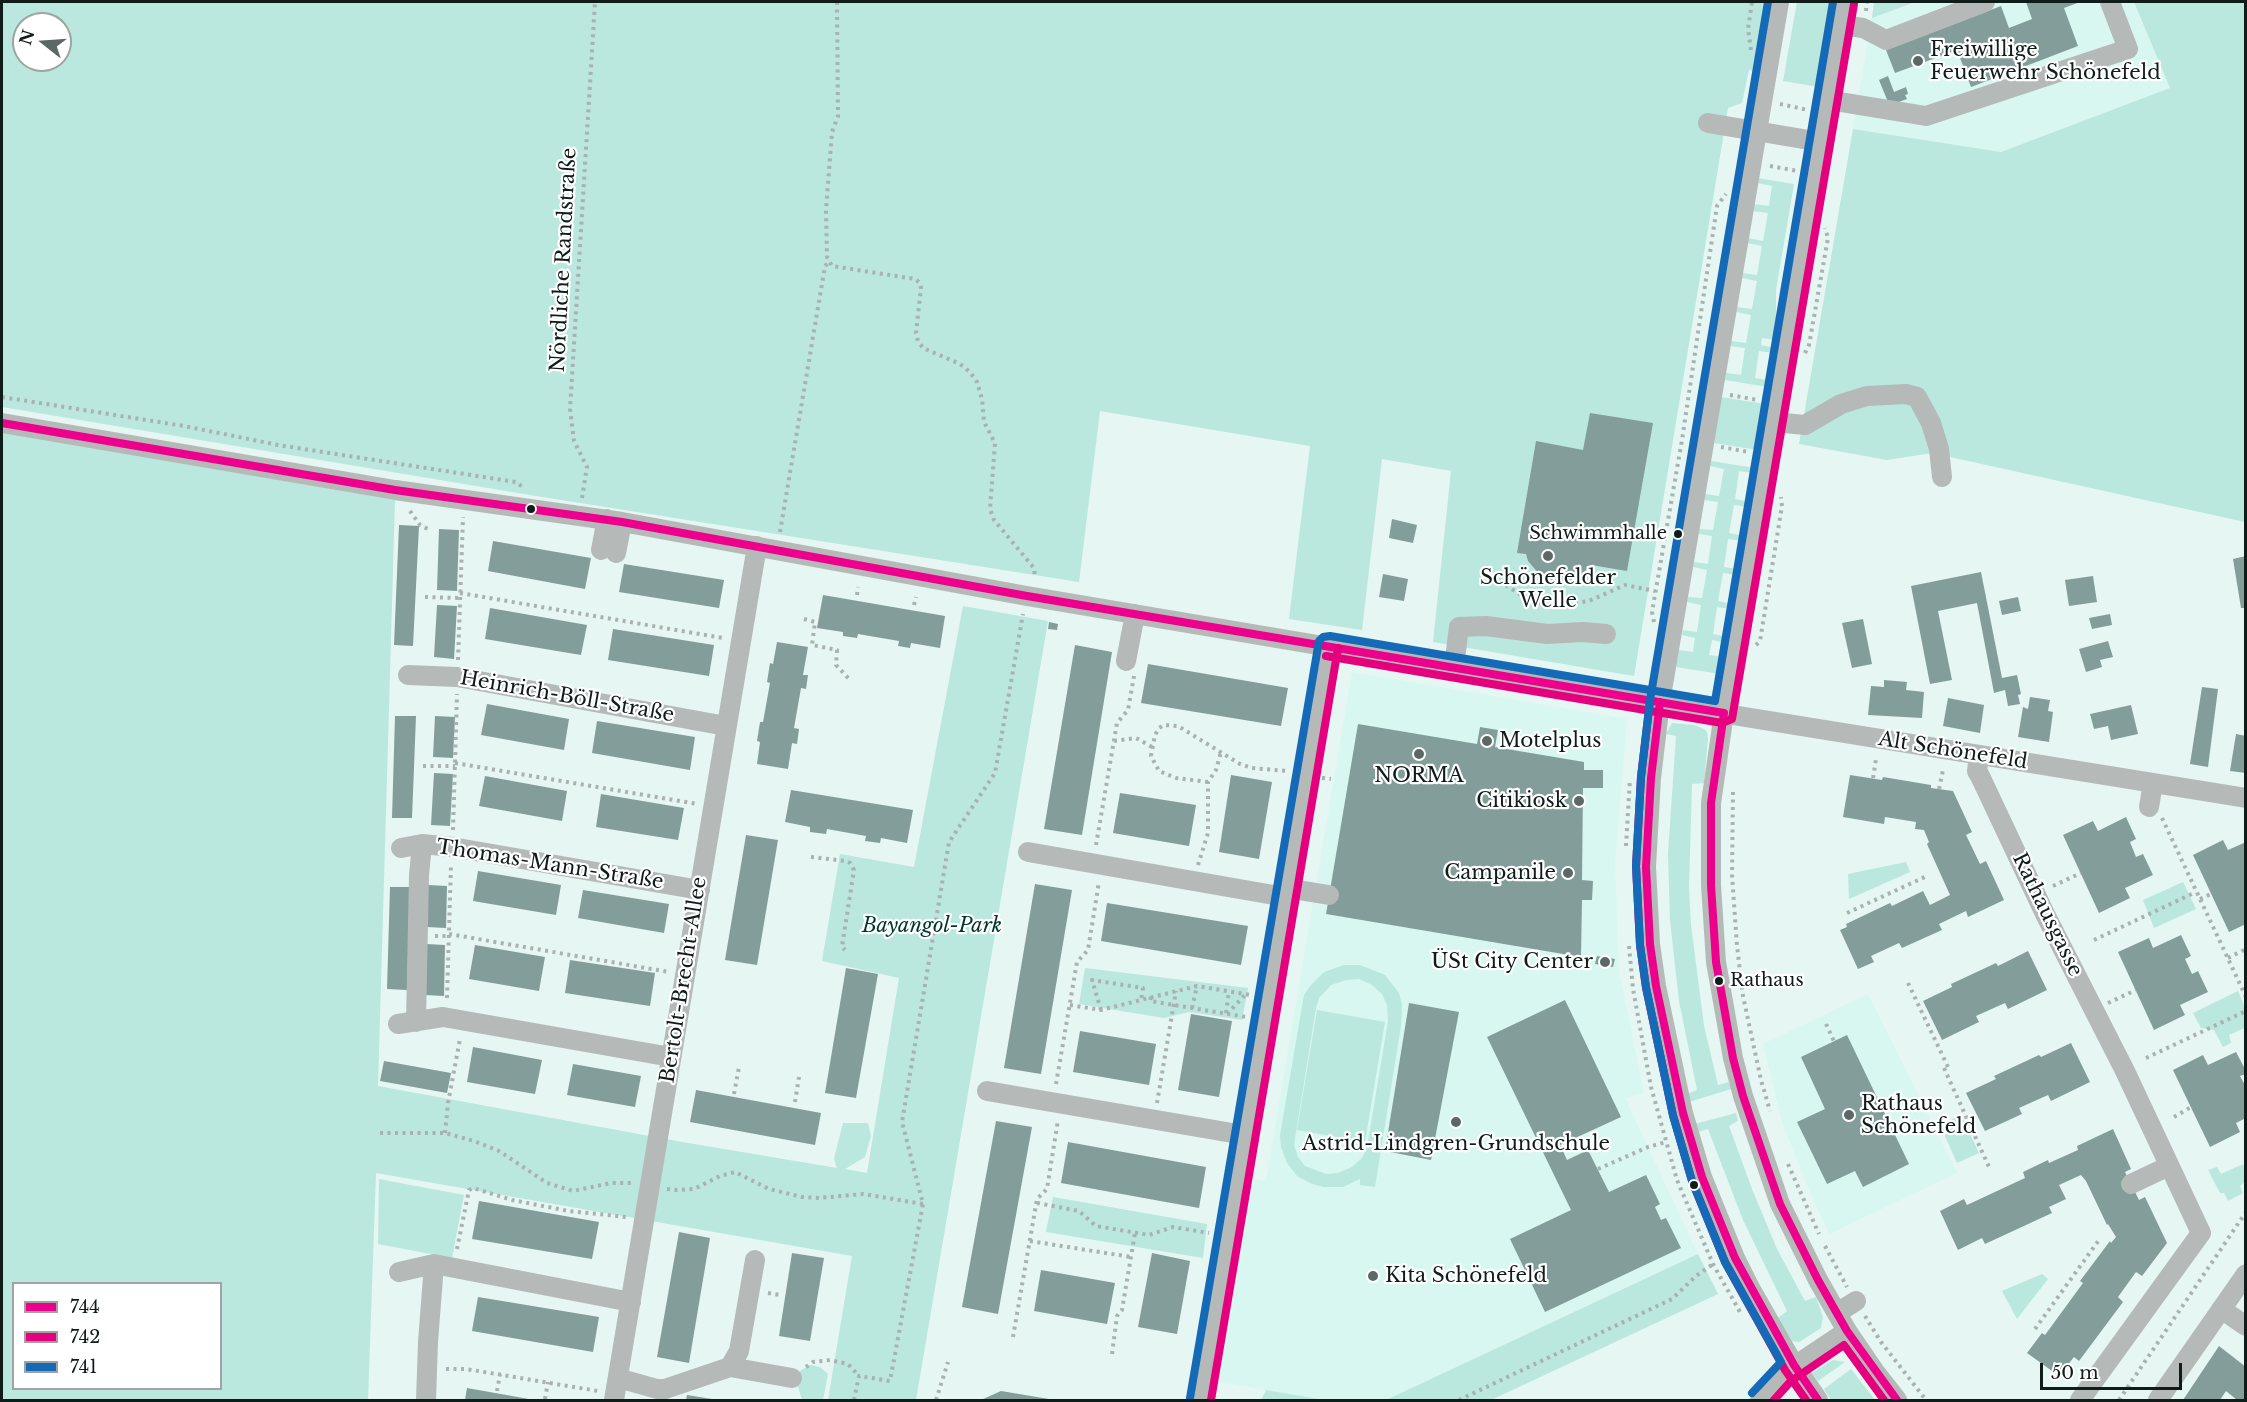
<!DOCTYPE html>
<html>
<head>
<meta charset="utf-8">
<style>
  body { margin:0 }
  #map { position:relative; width:2247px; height:1402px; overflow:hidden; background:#e5f6f3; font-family:"Libre Baskerville",serif }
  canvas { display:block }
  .frame { position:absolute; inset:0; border:3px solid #101c1a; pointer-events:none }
  .legend { position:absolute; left:12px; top:1282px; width:210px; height:108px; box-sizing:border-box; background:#fff; border:2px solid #9fa4a3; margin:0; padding:8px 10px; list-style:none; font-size:18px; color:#101c1a }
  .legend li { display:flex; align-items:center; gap:12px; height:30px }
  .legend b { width:30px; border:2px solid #9fa4a3 }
  .north { position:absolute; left:12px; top:12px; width:60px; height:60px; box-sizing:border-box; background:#fff; border:2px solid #9fa4a3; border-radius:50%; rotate:287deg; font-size:16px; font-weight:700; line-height:24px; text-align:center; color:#101c1a }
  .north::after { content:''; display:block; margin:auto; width:21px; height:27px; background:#5b6866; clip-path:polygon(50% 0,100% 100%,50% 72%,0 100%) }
  .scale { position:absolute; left:2040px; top:1363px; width:142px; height:27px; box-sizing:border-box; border:3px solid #101c1a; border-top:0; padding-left:8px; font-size:18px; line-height:21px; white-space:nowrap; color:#101c1a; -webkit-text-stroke:4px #fff; paint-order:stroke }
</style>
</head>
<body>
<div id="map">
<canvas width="2247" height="1402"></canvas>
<div class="frame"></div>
<ul class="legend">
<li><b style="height:8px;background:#ec008c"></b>744</li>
<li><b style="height:8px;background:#e5007d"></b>742</li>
<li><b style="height:8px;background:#156ab8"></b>741</li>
</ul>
<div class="north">N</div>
<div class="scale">50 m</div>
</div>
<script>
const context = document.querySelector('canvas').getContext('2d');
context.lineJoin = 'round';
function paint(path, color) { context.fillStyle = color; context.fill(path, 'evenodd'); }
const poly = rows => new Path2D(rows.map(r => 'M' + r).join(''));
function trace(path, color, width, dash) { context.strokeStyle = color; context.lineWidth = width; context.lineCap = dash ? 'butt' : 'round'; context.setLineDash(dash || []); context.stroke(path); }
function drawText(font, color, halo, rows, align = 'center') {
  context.font = font + ' "Libre Baskerville",serif'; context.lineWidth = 4.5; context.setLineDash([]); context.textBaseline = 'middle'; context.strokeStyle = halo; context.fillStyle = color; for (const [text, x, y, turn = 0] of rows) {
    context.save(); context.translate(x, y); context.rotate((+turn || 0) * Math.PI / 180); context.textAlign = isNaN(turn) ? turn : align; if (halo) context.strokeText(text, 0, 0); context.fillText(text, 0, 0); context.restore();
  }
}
paint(poly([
  [1915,2,2134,2,2170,88,2001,152,1853,129,1872,18],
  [1352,672,1627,719,1615,864,1619,971,1644,1093,1625,1098,1698,1254,1386,1400,1324,1400,1220,1382,1254,1179,1266,1181],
  [1868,994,1957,1173,1829,1234,1809,1190,1782,1122,1763,1044]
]), '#d8f7f0');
paint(poly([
  [2,2,1768,2,1757,71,1749,70,1742,103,1728,108,1634,676,1433,642,1451,471,1382,459,1362,630,1289,619,1310,446,1100,411,1079,582,536,496,2,407],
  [24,24,60,24,60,60,24,60],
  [1797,2,1834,2,1819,87,1783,81],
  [1874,2,1915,2,1872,18],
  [2134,2,2245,2,2245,522,1932,453,1887,460,1799,444,1853,129,2001,152,2170,88],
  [1758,178,1794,184,1776,290,1776,340,1762,338,1761,345,1775,348,1774,353,1759,351,1755,378,1769,380,1768,387,1725,380,1726,373,1741,375,1745,348,1730,346,1731,341,1746,343,1751,315,1736,312,1737,307,1752,309,1757,281,1742,278,1742,273,1757,275,1762,246,1747,243,1748,238,1763,241,1768,213,1753,211,1754,204,1769,206,1772,186,1757,183],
  [1721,397,1765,404,1758,450,1714,443],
  [2,432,395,500,378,1086,682,1142,837,1168,834,1159,843,1123,868,1123,871,1136,865,1157,845,1169,867,1173,899,978,822,961,840,854,914,867,963,606,1048,621,916,1400,828,1400,852,1256,376,1173,368,1400,2,1400],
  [14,1284,220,1284,220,1388,14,1388],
  [1711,461,1755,468,1754,473,1739,471,1735,499,1749,502,1748,507,1734,505,1729,533,1744,536,1743,541,1728,539,1724,567,1738,569,1737,575,1723,573,1718,601,1732,604,1731,609,1717,607,1713,634,1727,637,1726,643,1712,640,1709,655,1723,657,1720,674,1676,667,1679,650,1693,652,1695,638,1682,635,1683,630,1697,632,1701,605,1687,602,1688,597,1702,598,1707,570,1693,567,1694,562,1708,564,1712,536,1699,534,1699,529,1713,530,1718,502,1704,500,1705,494,1719,496,1724,469,1710,466],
  [1672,723,1694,725,1704,729,1707,732,1708,739,1704,783,1692,784,1689,888,1691,925,1704,1026,1718,1085,1729,1082,1731,1089,1689,1102,1687,1094,1697,1090,1679,1001,1670,920,1668,854,1676,736,1666,734],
  [1906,862,1910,872,1849,899,1848,874],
  [2183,882,2196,909,2154,928,2143,900],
  [1344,965,1360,965,1385,975,1399,993,1402,1005,1401,1026,1375,1187,1360,1185,1360,1179,1343,1187,1324,1187,1312,1184,1297,1176,1287,1163,1281,1147,1280,1135,1304,995,1311,985,1324,972],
  [1359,979,1372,985,1382,994,1387,1005,1388,1021,1367,1147,1362,1158,1352,1167,1338,1173,1326,1174,1305,1166,1298,1157,1294,1145,1316,1008,1319,998,1331,985,1346,980],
  [1085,968,1248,988,1242,1020,1189,1012,1164,1018,1079,1004],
  [2238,991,2245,1008,2245,1028,2229,1035,2231,1043,2223,1047,2214,1030,2201,1028,2193,1013],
  [1317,1010,1385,1022,1365,1142,1297,1130],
  [1736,1113,1738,1121,1729,1126,1752,1189,1777,1249,1805,1301,1816,1297,1823,1317,1821,1328,1799,1342,1792,1341,1778,1318,1787,1311,1743,1220,1708,1129,1698,1132,1695,1124],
  [1961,1115,1979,1153,1957,1163,1940,1125],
  [2243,1164,2245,1171,2245,1182,2240,1186,2243,1193,2228,1201,2224,1193,2220,1193,2208,1170,2217,1167,2221,1174],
  [379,1179,464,1195,452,1258,378,1244],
  [1053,1197,1207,1224,1203,1258,1046,1232],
  [1698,1254,1718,1294,1491,1400,1386,1400],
  [2042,1274,2048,1279,2017,1319,2002,1291],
  [1833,1360,1845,1362,1818,1381,1812,1373],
  [810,1365,820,1367,828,1374,823,1400,802,1400,796,1380,800,1371],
  [1851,1369,1875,1400,1831,1400,1824,1389],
  [1266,1390,1324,1400,1261,1400]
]), '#bae7de');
paint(poly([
  [2026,2,2080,2,2064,8,2078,46,1971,87,1957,50,1895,73,1886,50,2001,6,2009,28,2032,19],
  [1888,76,1894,92,1906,87,1908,94,1905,95,1907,99,1893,104,1892,101,1888,102,1879,80],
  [1590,413,1653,423,1627,571,1591,565,1579,577,1572,580,1553,581,1539,574,1528,561,1526,554,1517,553,1536,441,1583,450],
  [1392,519,1417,525,1413,543,1389,538],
  [399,525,419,526,413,646,394,645],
  [439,529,459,530,457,591,437,590],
  [493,541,591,558,585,589,488,571],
  [2246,556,2246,608,2241,608,2233,559],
  [624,564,724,580,719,608,619,592],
  [1981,572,2002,678,2017,675,2021,694,2018,695,2020,704,2008,706,2005,690,1994,693,1977,603,1938,611,1952,680,1930,684,1911,586],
  [1383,574,1408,579,1404,601,1379,597],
  [2093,576,2097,602,2069,606,2065,580],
  [823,595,945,616,940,648,911,643,910,648,898,646,899,641,858,634,857,638,843,636,843,632,817,628],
  [2018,597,2021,611,2002,615,1999,601],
  [437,605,457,606,454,659,434,657],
  [490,608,587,625,581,655,485,639],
  [2110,614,2112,625,2092,629,2089,618],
  [1863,619,1872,664,1852,668,1842,623],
  [1049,622,1058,624,1057,630,1048,629],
  [613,629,714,645,709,676,608,660],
  [2108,641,2113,657,2100,660,2102,667,2086,672,2079,649],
  [777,642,808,647,803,675,808,675,806,689,801,688,794,728,799,729,797,744,792,743,788,769,757,764,760,742,757,741,760,722,763,722,770,683,767,682,770,663,773,664],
  [1075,645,1112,652,1082,835,1044,829],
  [1148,664,1288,688,1281,726,1141,703],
  [1884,680,1907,682,1906,690,1924,692,1922,718,1868,715,1871,686,1884,687],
  [2202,687,2218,689,2208,767,2190,764],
  [2030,697,2050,700,2048,711,2053,712,2049,742,2018,737,2023,707,2028,709],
  [1948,698,1984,705,1980,733,1943,726],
  [487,704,569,719,564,750,481,735],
  [2131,705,2138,734,2111,740,2108,726,2094,729,2090,714],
  [395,716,416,716,412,818,392,818],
  [435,716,455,717,453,758,433,757],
  [597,721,695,737,690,770,592,753],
  [1358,724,1477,744,1480,727,1498,730,1495,747,1584,762,1584,770,1603,770,1603,788,1583,788,1582,880,1593,881,1592,900,1582,900,1581,957,1326,914],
  [2236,734,2246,736,2246,773,2230,771],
  [434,773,453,774,450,826,431,825],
  [1231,775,1272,782,1259,859,1219,852],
  [1850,775,1882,780,1883,777,1931,785,1931,788,1953,791,1972,832,1966,835,1980,864,1986,861,2004,900,1968,917,1966,911,1939,924,1942,930,1902,948,1899,943,1871,956,1874,962,1858,969,1840,930,1847,927,1846,924,1890,903,1892,906,1923,891,1930,905,1950,895,1927,844,1929,842,1924,830,1915,829,1916,822,1885,817,1884,824,1843,817],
  [485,776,567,791,562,821,479,806],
  [791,790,913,810,907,843,881,838,880,843,865,841,866,836,827,829,826,834,810,832,810,827,785,822],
  [1120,793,1196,805,1189,846,1113,833],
  [601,794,684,808,678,840,596,827],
  [2126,817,2136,839,2130,842,2136,857,2143,854,2153,875,2125,888,2130,898,2099,913,2063,835,2093,821,2098,831],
  [746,835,778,840,757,965,725,960],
  [2223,840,2228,850,2246,842,2246,924,2229,932,2193,855],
  [478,871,561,885,556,915,473,901],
  [1035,884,1072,890,1041,1074,1004,1068],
  [428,885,447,886,446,928,427,927],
  [390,887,410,887,407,990,387,989],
  [583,890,669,904,664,933,578,918],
  [1107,903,1248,926,1241,965,1101,941],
  [2181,935,2191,956,2185,959,2192,974,2198,971,2208,992,2180,1005,2185,1015,2154,1030,2118,952,2149,938,2153,948],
  [426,944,445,945,444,996,425,995],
  [475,945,545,957,539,991,469,979],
  [2028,951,2047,990,2008,1009,2005,1003,1976,1016,1979,1022,1942,1040,1923,1001,1952,987,1951,984,1996,963,1998,966],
  [1597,956,1615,959,1613,967,1595,964],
  [570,960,655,973,650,1006,565,993],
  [846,968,878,974,856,1098,825,1093],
  [1565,1000,1621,1117,1560,1145,1567,1160,1588,1150,1609,1192,1646,1175,1660,1204,1655,1207,1661,1220,1666,1218,1681,1248,1545,1312,1510,1239,1571,1210,1487,1037],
  [1409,1003,1459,1012,1431,1160,1385,1151],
  [1191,1014,1232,1021,1219,1097,1178,1090],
  [1080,1031,1156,1044,1149,1085,1073,1072],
  [1847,1035,1909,1164,1863,1187,1855,1171,1827,1184,1797,1122,1825,1109,1801,1057],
  [2071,1043,2090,1082,2051,1101,2048,1095,2019,1108,2022,1114,1985,1131,1966,1093,1996,1079,1994,1076,2039,1055,2041,1057],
  [473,1047,542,1060,535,1094,467,1082],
  [2236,1052,2246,1071,2246,1074,2240,1076,2246,1087,2246,1118,2236,1123,2240,1132,2210,1147,2173,1070,2203,1055,2208,1065],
  [384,1061,451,1073,447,1093,380,1081],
  [573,1064,641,1076,635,1107,567,1095],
  [696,1090,821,1113,815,1145,690,1122],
  [996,1121,1032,1127,998,1314,962,1307],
  [2113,1129,2131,1169,2125,1172,2139,1200,2145,1197,2167,1243,2142,1276,2136,1272,2118,1297,2123,1302,2079,1361,2074,1357,2059,1376,2027,1353,2042,1333,2045,1335,2083,1283,2080,1281,2110,1241,2111,1243,2116,1237,2108,1224,2107,1225,2086,1181,2081,1175,2059,1185,2066,1199,2049,1207,2052,1213,1985,1244,1982,1238,1958,1250,1940,1211,1964,1199,1967,1205,2025,1178,2023,1172,2048,1160,2049,1163,2078,1150,2077,1146],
  [1068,1142,1206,1167,1199,1208,1061,1183],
  [479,1201,599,1222,592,1259,472,1239],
  [679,1232,710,1238,689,1363,657,1357],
  [792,1253,824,1258,810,1341,779,1336],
  [1152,1253,1190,1261,1177,1334,1138,1327],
  [1041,1270,1115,1283,1107,1324,1034,1311],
  [478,1297,599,1317,593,1352,472,1331],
  [2219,1346,2246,1367,2246,1400,2237,1400,2226,1391,2220,1400,2183,1400],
  [467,1388,529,1399,529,1400,465,1400],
  [1001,1391,1049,1399,1049,1400,981,1400],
  [687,1395,712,1399,712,1400,686,1400]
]), '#839e9a');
trace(poly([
  [837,2,838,116,832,132,826,210,827,257,832,266,915,279,920,283,921,288,916,333,918,341,923,348,960,364,970,372,977,382,982,399,984,422,995,443,990,509,994,520,1034,568,1035,578],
  [1866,11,1867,2],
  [1751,50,1748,29,1752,2],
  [1780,104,1808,110],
  [1770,166,1798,171],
  [1805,353,1809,345,1828,238,1825,228],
  [1730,395,1758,400],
  [2,397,184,426,278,445,516,482,525,489],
  [1721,447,1749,452],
  [582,498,587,467,574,441,570,409,595,2],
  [410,511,420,525,428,529],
  [780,532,825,266,829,262],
  [1493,577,1521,595,1550,607,1589,601,1625,585,1655,591],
  [460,593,723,638],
  [857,595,858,587],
  [425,597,460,598],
  [914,605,916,597],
  [804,619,815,622,812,645,837,650,836,665,850,680],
  [1654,622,1652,612,1682,440,1717,206,1726,194],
  [1756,645,1760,641,1782,506,1781,497],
  [458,660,463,517],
  [1114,741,1136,738,1152,747],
  [455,763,697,804],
  [423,766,455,766],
  [1322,778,1331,779],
  [1873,778,1876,759],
  [1208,782,1176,778,1159,771,1151,756,1155,735,1159,728,1164,725,1178,726,1240,764,1252,768,1288,771],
  [1939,789,1943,770],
  [1733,792,1732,875,1737,946,1743,996,1761,1080,1770,1111],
  [2162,818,2246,997],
  [453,830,457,694],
  [1096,845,1117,723,1128,710,1134,676],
  [1626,846,1630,779],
  [811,857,846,861,850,863,854,870,843,940,842,947,845,950],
  [1198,865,1208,833,1208,782,1216,770,1221,752],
  [2053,886,2081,873],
  [2200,899,2211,894],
  [1847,913,1927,876],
  [449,934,669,972],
  [435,936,449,936],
  [2094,940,2196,892],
  [1629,946,1633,989,1651,1087,1677,1180,1713,1264,1740,1312],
  [2228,958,2246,949],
  [1908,983,1948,1067],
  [1151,997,1150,1001,1246,1017],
  [447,998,451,865],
  [2108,1003,2136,990],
  [1070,1005,1101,1010,1197,986,1250,995],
  [1192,1008,1197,986],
  [1101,1010,1092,980,1143,988,1141,1000],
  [1226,1013,1229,991],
  [1227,1014,1246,994],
  [1826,1024,1834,1041],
  [2146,1058,2246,1011],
  [1944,1068,1989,1167],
  [1056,1084,1077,962,1088,950,1099,882],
  [734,1094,739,1067],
  [795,1102,799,1077],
  [1157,1103,1176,991],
  [2174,1117,2191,1107],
  [380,1133,445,1133,474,1141,499,1151,547,1183,573,1191,611,1183,633,1183],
  [445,1133,448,1103,460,1039],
  [1788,1164,1819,1234],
  [1598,1169,1648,1147,1666,1142],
  [667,1189,677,1190,694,1189,720,1176,735,1172,769,1189,802,1197,819,1198,863,1194,923,1204],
  [1037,1203,1079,1211,1096,1226,1149,1235,1173,1227,1209,1233],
  [1030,1241,1131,1257],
  [1825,1246,1847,1287],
  [457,1249,469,1190,473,1188,512,1200,569,1211,626,1217],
  [768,1293,780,1295],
  [1865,1316,1881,1342,1926,1400],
  [2035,1329,2099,1240],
  [1013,1337,1037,1199,1047,1189,1058,1120],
  [1112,1354,1117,1316,1122,1310,1135,1233],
  [806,1367,813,1362,830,1360,848,1364,859,1376],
  [446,1369,466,1369,598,1391],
  [497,1391,500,1374],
  [545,1399,548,1382],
  [854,1400,859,1376,890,1381,923,1204,902,1122,949,842,995,773,1023,614],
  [936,1400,948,1362],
  [1459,1400,1672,1299,1696,1276,1713,1264],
  [2119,1400,2246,1212]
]), '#aab1b0', 4, [3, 4.5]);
trace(poly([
  [1779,2,1660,702,1651,778,1646,867,1650,944,1656,986,1683,1113,1702,1177,1735,1258,1750,1288,1794,1365,1818,1400],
  [1844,2,1724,713,1711,803,1711,885,1716,962,1733,1058,1743,1096,1780,1204,1818,1280,1847,1331,1875,1372,1897,1400],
  [1841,25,1863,28,1886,40,1985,2],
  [1828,100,1926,116,2128,49,2110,2],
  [1708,123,1821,142],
  [1774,422,1805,425,1841,404,1867,396,1906,394,1917,397,1931,423,1939,449,1942,477],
  [2,423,395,490,622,522,1027,596,1745,717,2246,798],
  [601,550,607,519],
  [616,553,622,522],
  [1126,661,1135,614],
  [1454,667,1459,627,1486,626,1547,634,1583,632,1606,634],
  [408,675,457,677,726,726],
  [1979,755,1977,771,1980,776,2045,914,2125,1071,2201,1233,2080,1400],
  [2149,807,2153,783],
  [401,848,422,844,452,847,700,890],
  [1028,852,1285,897],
  [1286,888,1329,895],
  [416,1022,419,875,422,844],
  [398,1024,443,1017,671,1057],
  [987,1091,1244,1135],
  [2131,1184,2169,1166],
  [399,1272,434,1264,631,1302],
  [2221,1309,2246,1326],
  [1837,1313,1856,1301],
  [730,1367,792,1378],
  [618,1378,657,1389,665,1389,730,1367,739,1351,755,1260],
  [426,1400,428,1342,434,1264],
  [614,1400,757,546],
  [1200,1400,1328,646],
  [1760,1400,1784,1373,1847,1331],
  [2158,1400,2246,1274]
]), '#b5bab9', 20);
trace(poly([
  [2,423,395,490,622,522,1027,596,1724,713,1711,803,1711,885,1716,962,1733,1058,1743,1096,1780,1204,1818,1280,1847,1331,1897,1400],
  [1660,702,1651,778,1646,867,1650,944,1656,986,1683,1113,1702,1177,1735,1258,1794,1365,1818,1400]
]), '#ec008c', 8);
trace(poly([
  [1326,656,1722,723,1732,719,1854,4],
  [1650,701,1641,777,1636,866,1640,945,1646,988,1673,1115,1692,1181,1725,1262,1785,1370,1806,1400],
  [1211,1400,1338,648],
  [1774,1400,1791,1381,1844,1345,1884,1400]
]), '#e5007d', 8);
trace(poly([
  [1752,1393,1781,1362,1725,1262,1692,1181,1673,1116,1646,987,1640,945,1636,866,1641,777,1650,700,1768,2],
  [1190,1398,1319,641,1323,637,1330,636,1715,701,1833,2]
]), '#156ab8', 8);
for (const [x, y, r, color] of [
  [1918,61,6,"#5b6866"],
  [531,509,5,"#101c1a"],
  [1678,534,5,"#101c1a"],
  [1548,556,6,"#5b6866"],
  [1487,741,6,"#5b6866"],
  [1419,754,6,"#5b6866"],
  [1579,801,6,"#5b6866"],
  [1568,873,6,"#5b6866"],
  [1605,962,6,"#5b6866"],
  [1719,981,5,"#101c1a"],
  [1849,1115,6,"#5b6866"],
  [1456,1122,6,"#5b6866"],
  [1694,1185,5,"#101c1a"],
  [1373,1276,6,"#5b6866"]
]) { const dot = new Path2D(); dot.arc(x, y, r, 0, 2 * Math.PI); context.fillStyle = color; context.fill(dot); trace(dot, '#fff', 2); }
drawText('18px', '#101c1a', '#fff', [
  ["Schwimmhalle",1667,534],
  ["Rathaus",1730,981,"left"]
], 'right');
drawText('20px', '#101c1a', '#fff', [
  ["Freiwillige",1930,50],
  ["Feuerwehr Schönefeld",1930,73],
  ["Schönefelder",1548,578,"center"],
  ["Welle",1548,601,"center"],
  ["Motelplus",1499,741],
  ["NORMA",1419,776,"center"],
  ["Citikiosk",1567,801,"right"],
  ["Campanile",1556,873,"right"],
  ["ÜSt City Center",1593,962,"right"],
  ["Rathaus",1861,1104],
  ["Schönefeld",1861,1127],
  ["Astrid-Lindgren-Grundschule",1456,1144,"center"],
  ["Kita Schönefeld",1385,1276]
], 'left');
drawText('20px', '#101c1a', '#fff', [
  ["Nördliche Randstraße",564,260,-87],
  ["Heinrich-Böll-Straße",567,697,10],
  ["Alt Schönefeld",1953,751,9],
  ["Thomas-Mann-Straße",550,865,9],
  ["Rathausgasse",2047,915,64],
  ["Bertolt-Brecht-Allee",684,980,-81]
]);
drawText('italic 20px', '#00362e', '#fff', [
  ["Bayangol-Park",932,926]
]);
</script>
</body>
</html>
